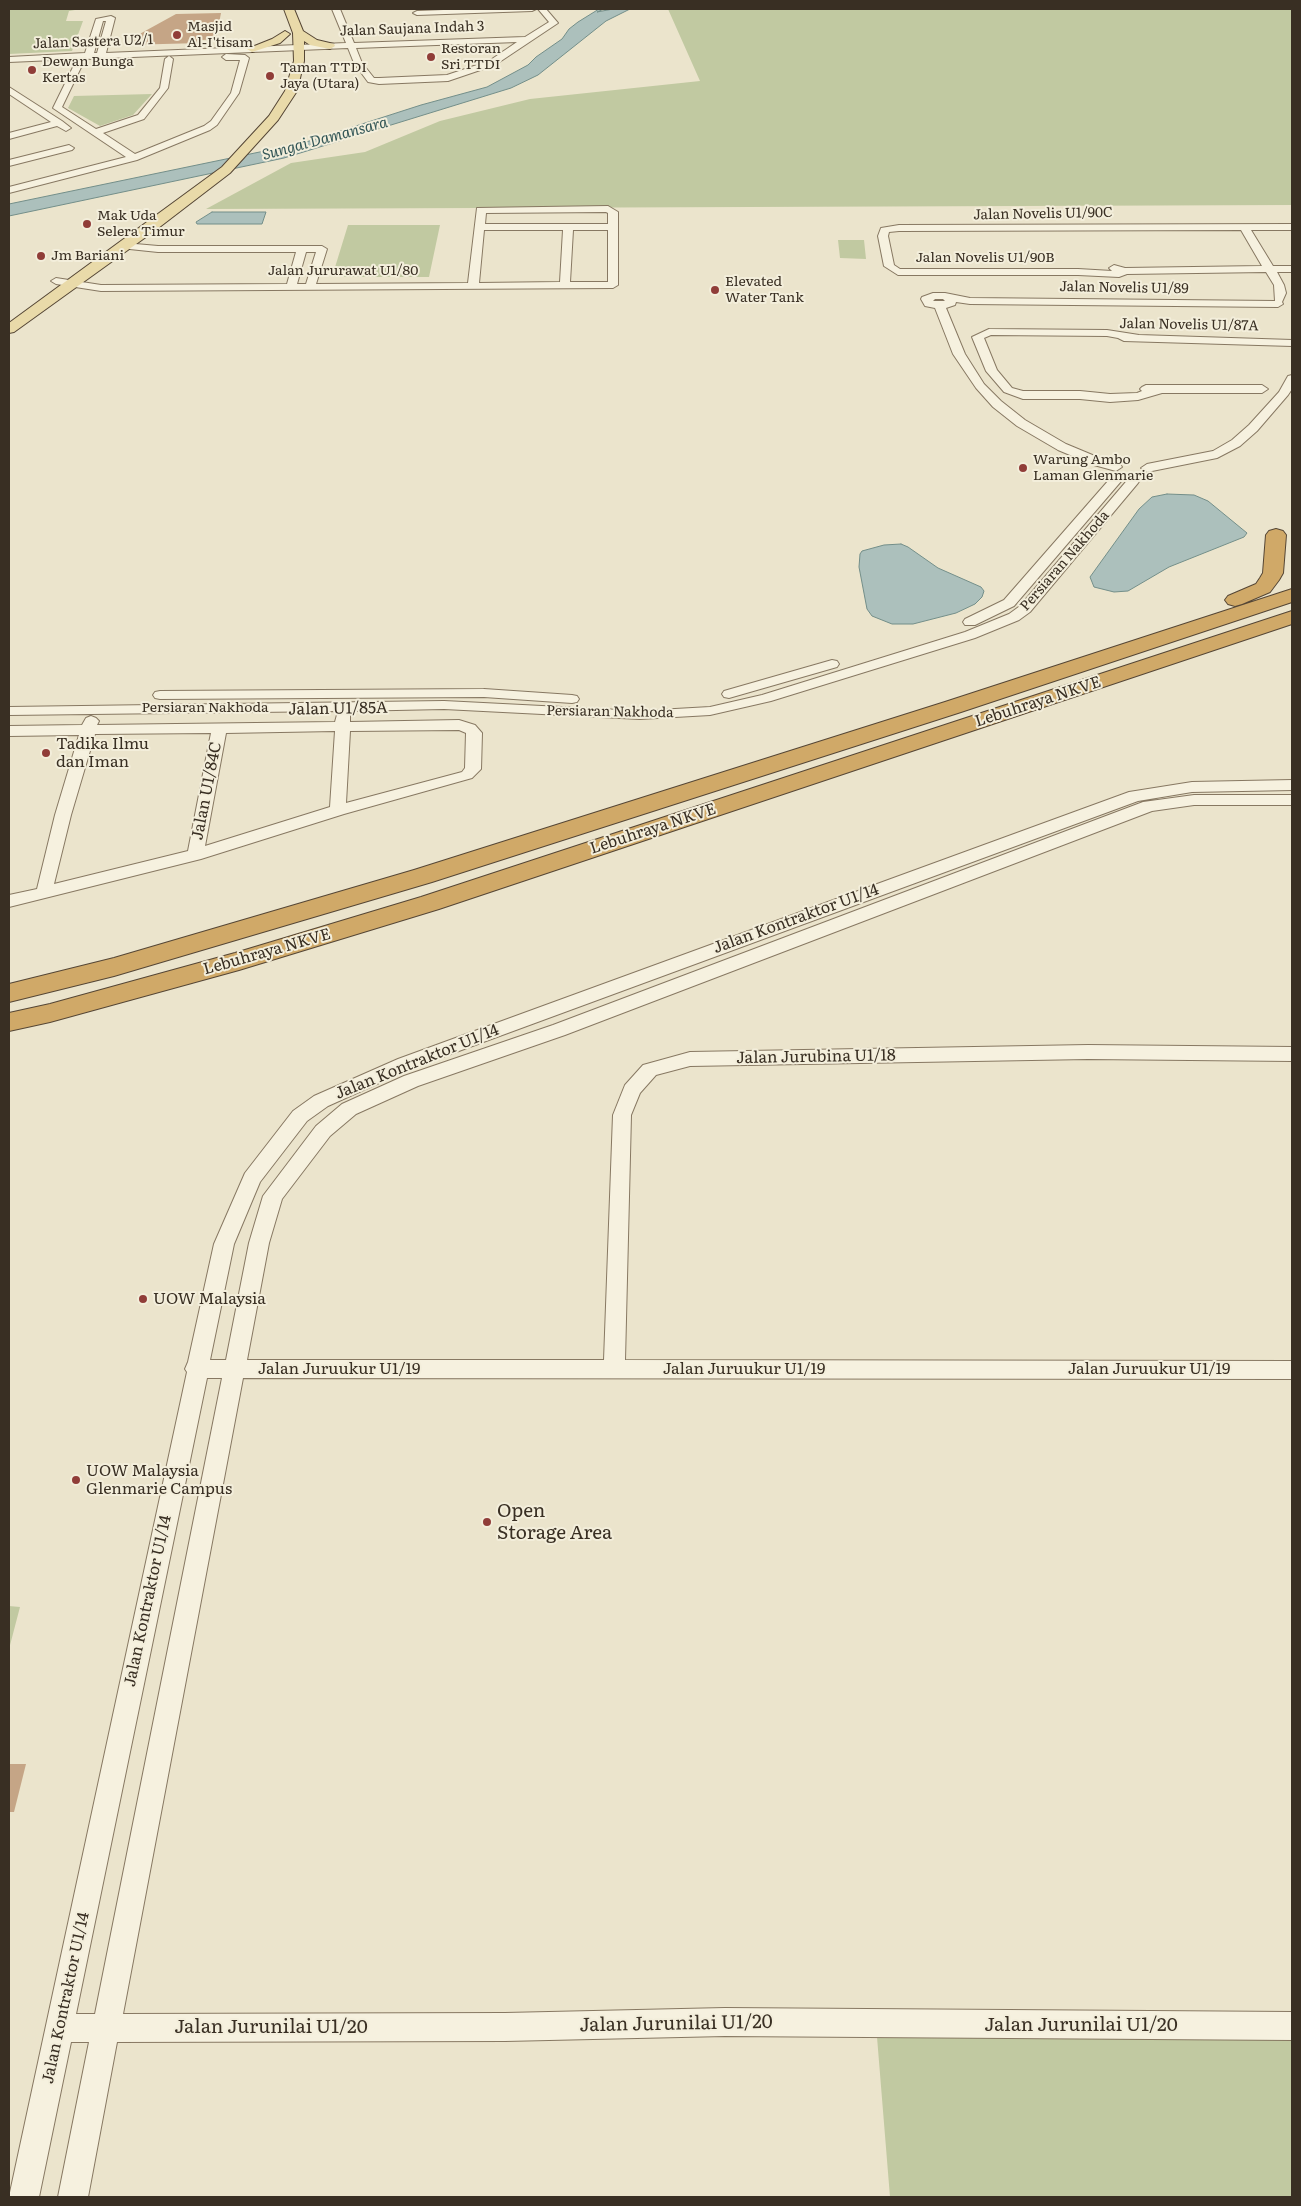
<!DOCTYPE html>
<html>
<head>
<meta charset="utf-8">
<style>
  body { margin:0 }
  #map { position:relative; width:1301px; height:2206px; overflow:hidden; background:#ebe4cc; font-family:Literata,serif }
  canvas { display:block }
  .frame { position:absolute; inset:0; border:10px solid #392f23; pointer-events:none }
</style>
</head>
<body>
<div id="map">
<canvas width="1301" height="2206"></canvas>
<div class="frame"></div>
</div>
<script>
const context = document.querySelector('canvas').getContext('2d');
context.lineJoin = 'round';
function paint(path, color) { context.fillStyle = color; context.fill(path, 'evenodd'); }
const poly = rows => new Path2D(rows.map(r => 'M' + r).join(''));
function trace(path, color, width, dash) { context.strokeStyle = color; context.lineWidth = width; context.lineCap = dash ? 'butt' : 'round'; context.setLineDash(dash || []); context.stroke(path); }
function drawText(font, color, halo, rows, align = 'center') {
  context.font = font + ' Literata,serif'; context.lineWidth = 4; context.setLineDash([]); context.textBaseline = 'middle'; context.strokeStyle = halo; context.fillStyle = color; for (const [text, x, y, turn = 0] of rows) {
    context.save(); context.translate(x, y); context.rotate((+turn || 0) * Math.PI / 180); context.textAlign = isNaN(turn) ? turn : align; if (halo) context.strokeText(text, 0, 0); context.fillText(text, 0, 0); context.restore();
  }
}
paint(poly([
  [9,9,81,9,69,11,66,21,83,21,72,51,9,54],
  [668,9,1292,9,1292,205,206,209,291,163,365,152,440,121,530,99,700,81],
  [152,94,133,115,100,126,68,108,74,96],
  [348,225,440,225,429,277,332,277],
  [838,240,864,240,866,259,840,258],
  [9,1606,20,1607,9,1649],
  [1292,2036,1292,2197,890,2197,877,2037]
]), '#c1c9a1');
const water = poly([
  [599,9,604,9,597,12,613,9,630,9,606,21,538,75,511,88,284,158,9,216,9,204,303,143,421,105,487,87,528,65,536,57,562,39,569,29,578,22,599,9],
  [212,212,266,212,262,224,197,224,196,222,212,212],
  [1167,494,1194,495,1208,501,1247,533,1244,537,1169,567,1128,591,1114,592,1094,587,1090,577,1139,509,1152,497,1167,494],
  [901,544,908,547,938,568,981,587,984,591,982,597,975,604,956,613,913,624,892,624,872,616,867,609,859,567,860,554,862,551,884,545,901,544]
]);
paint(water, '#acc0bc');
trace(water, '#738e89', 1);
paint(poly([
  [221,13,216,39,202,40,201,43,125,45,139,36,136,36,176,14],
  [9,1764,26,1764,14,1812,9,1812]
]), '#c5a586');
const minor = poly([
  [332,9,340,9,354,43,525,37,549,22,538,9,546,9,558,23,495,65,448,81,379,84,368,82,354,63,348,48,85,59,62,107,96,129,138,115,160,88,165,59,169,56,173,59,168,88,144,119,103,133,135,154,204,126,211,121,231,93,240,60,226,60,222,57,226,54,245,55,249,58,239,93,217,125,210,130,137,160,9,193,9,187,126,157,53,108,77,59,9,62,9,57,85,53,96,19,111,16,115,18,106,53,346,43,332,9],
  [103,21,106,21,97,53,94,53,103,21],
  [517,42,489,61,447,75,379,78,374,78,362,63,356,48,517,42],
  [470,9,536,9,532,11,417,15,413,13,417,11,470,9],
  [9,87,62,121,71,128,66,131,57,126,9,139,9,133,51,122,9,94,9,87],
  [69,145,74,148,72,150,9,166,9,160,69,145],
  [608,206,618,212,618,285,613,288,101,291,56,284,51,281,56,278,101,285,287,284,296,252,158,252,120,248,119,246,124,243,158,246,322,246,327,249,316,284,468,283,477,208,608,206],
  [606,212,608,213,608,224,485,224,486,213,606,212],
  [484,230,563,230,560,282,479,283,484,230],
  [573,230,608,230,608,282,570,282,573,230],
  [306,252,316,252,306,284,297,284,306,252],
  [1292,224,1292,230,1251,230,1273,266,1292,266,1292,272,1277,272,1284,285,1286,293,1282,302,1283,304,1278,307,970,304,956,302,955,305,946,308,965,354,984,384,1001,401,1025,420,1066,444,1102,459,1120,464,1122,467,1116,471,1094,465,1058,450,1017,426,993,407,976,388,953,354,935,308,925,306,921,299,922,297,933,293,945,293,970,298,1275,301,1274,285,1266,272,1127,274,1119,277,1078,275,898,275,884,266,878,236,881,228,899,225,1292,224],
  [1241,230,1262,266,1125,268,1114,265,1109,268,1112,271,1078,269,900,269,894,265,888,236,889,232,899,231,1241,230],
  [935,299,943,299,945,301,933,301,935,299],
  [989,329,1107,330,1139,335,1292,340,1292,346,1124,341,1118,338,1107,336,991,335,984,338,997,370,1012,388,1023,391,1080,391,1110,394,1137,393,1142,391,1140,389,1142,387,1146,385,1262,385,1268,389,1262,393,1162,393,1138,400,1110,402,1080,399,1023,399,1004,392,986,371,972,337,989,329],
  [1292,375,1292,389,1288,395,1257,431,1240,446,1217,458,1147,472,1141,468,1147,464,1213,451,1232,440,1249,425,1279,392,1288,376,1292,375],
  [1119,472,1125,476,1123,479,1014,606,975,625,965,625,963,622,965,619,1004,600,1115,473,1119,472],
  [1134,476,1140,480,1138,483,1030,612,1019,620,975,638,771,701,710,715,640,719,444,709,348,711,350,714,350,722,459,720,475,725,482,733,481,769,472,778,344,814,201,859,9,907,9,895,37,889,55,815,79,735,9,736,9,726,82,725,86,718,91,716,96,718,99,721,97,725,335,722,338,711,9,715,9,707,444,701,640,711,710,707,762,695,965,632,1009,614,1020,606,1130,477,1134,476],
  [459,730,466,733,465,768,462,772,346,803,350,731,459,730],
  [335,731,330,807,205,846,226,733,335,731],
  [211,733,188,851,54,884,71,815,95,734,211,733],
  [832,660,837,661,839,664,837,667,729,698,724,697,722,694,724,691,832,660],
  [484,689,572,695,577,696,579,699,577,702,572,703,484,697,160,699,155,698,153,695,155,692,160,691,484,689],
  [1292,780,1292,790,1192,792,1138,801,410,1069,328,1106,307,1121,260,1182,234,1244,210,1360,226,1360,249,1243,263,1196,316,1126,342,1104,404,1076,553,1025,1143,802,1194,795,1292,795,1292,805,1194,805,1152,811,565,1035,418,1086,356,1114,330,1136,282,1199,269,1243,247,1360,604,1360,613,1115,625,1085,643,1065,690,1052,1088,1045,1292,1047,1292,1061,1088,1059,690,1066,656,1075,640,1093,631,1115,625,1360,1292,1361,1292,1379,243,1378,123,2014,505,2013,725,2008,1292,2012,1292,2040,725,2036,505,2041,117,2042,88,2197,58,2197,89,2042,71,2042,39,2197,9,2197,187,1372,185,1369,188,1362,214,1244,245,1173,293,1111,314,1096,398,1059,1129,792,1192,782,1292,780],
  [207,1378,222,1378,95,2014,76,2014,207,1378]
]);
const major = poly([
  [284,9,294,9,303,31,317,40,334,44,335,46,330,49,310,45,304,41,304,61,297,91,278,120,230,173,157,229,14,332,9,333,9,323,222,167,269,116,285,91,294,61,293,33,284,9],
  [285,31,290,34,280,43,252,52,247,49,272,39,285,31]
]);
const highway = poly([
  [1276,529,1283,531,1286,535,1283,573,1279,580,1270,592,1242,604,1235,606,1228,604,1225,600,1228,596,1256,584,1260,578,1263,573,1266,535,1269,531,1276,529],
  [1292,589,1292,602,961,712,432,882,114,976,9,1002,9,984,114,958,414,870,945,702,1292,589],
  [1292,611,1292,624,439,909,239,970,50,1022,9,1031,9,1013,50,1004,235,953,421,897,1292,611]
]);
trace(minor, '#877862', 2);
trace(major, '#554635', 2);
trace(highway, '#554635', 2);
paint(minor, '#f6f1df');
paint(major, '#e9daa9');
paint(highway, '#d0a968');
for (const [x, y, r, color] of [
  [177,35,5,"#903d38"],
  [431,57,5,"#903d38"],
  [32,70,5,"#903d38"],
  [270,76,5,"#903d38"],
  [87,224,5,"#903d38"],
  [41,256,5,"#903d38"],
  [715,290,5,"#903d38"],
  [1023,468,5,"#903d38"],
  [46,753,5,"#903d38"],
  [143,1299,5,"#903d38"],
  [76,1480,5,"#903d38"],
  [487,1522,5,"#903d38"]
]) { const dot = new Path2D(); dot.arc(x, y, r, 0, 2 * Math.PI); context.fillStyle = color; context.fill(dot); trace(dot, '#f3eedb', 2); }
drawText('14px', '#392f23', '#f3eedb', [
  ["Masjid",187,27],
  ["Al-I'tisam",187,43],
  ["Restoran",441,49],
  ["Sri TTDI",441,65],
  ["Dewan Bunga",42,62],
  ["Kertas",42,78],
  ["Taman TTDI",280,68],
  ["Jaya (Utara)",280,84],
  ["Mak Uda",97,216],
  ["Selera Timur",97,232],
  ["Jm Bariani",51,256],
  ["Elevated",725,282],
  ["Water Tank",725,298],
  ["Warung Ambo",1033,460],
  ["Laman Glenmarie",1033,476]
], 'left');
drawText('14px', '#392f23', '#f3eedb', [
  ["Jalan Saujana Indah 3",412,29,-2],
  ["Jalan Sastera U2/1",93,42,-2],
  ["Jalan Novelis U1/90C",1043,214,-1],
  ["Jalan Novelis U1/90B",985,258],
  ["Jalan Jururawat U1/80",343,271],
  ["Jalan Novelis U1/89",1124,288,1],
  ["Jalan Novelis U1/87A",1189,325,1],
  ["Persiaran Nakhoda",1065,561,-49],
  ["Persiaran Nakhoda",205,708],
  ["Persiaran Nakhoda",610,712,1]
]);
drawText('italic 15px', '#345757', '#f3eedb', [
  ["Sungai Damansara",325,139,-15]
]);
drawText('16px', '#392f23', '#f3eedb', [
  ["Lebuhraya NKVE",1038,702,-18],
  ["Jalan U1/85A",338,709,-1],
  ["Jalan U1/84C",207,791,-79],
  ["Lebuhraya NKVE",653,829,-18],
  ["Jalan Kontraktor U1/14",796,919,-20],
  ["Lebuhraya NKVE",267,952,-16],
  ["Jalan Jurubina U1/18",816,1057,-1],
  ["Jalan Kontraktor U1/14",417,1062,-22],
  ["Jalan Juruukur U1/19",339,1369],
  ["Jalan Juruukur U1/19",744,1369],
  ["Jalan Juruukur U1/19",1149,1369],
  ["Jalan Kontraktor U1/14",148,1601,-78],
  ["Jalan Kontraktor U1/14",66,1998,-78]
]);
drawText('16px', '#392f23', '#f3eedb', [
  ["Tadika Ilmu",56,744],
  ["dan Iman",56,762],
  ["UOW Malaysia",153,1299],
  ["UOW Malaysia",86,1471],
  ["Glenmarie Campus",86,1489]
], 'left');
drawText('19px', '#392f23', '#f3eedb', [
  ["Open",497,1511],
  ["Storage Area",497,1533]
], 'left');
drawText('19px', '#392f23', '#f3eedb', [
  ["Jalan Jurunilai U1/20",676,2024,-1],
  ["Jalan Jurunilai U1/20",1081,2025],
  ["Jalan Jurunilai U1/20",271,2027]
]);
</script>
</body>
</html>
